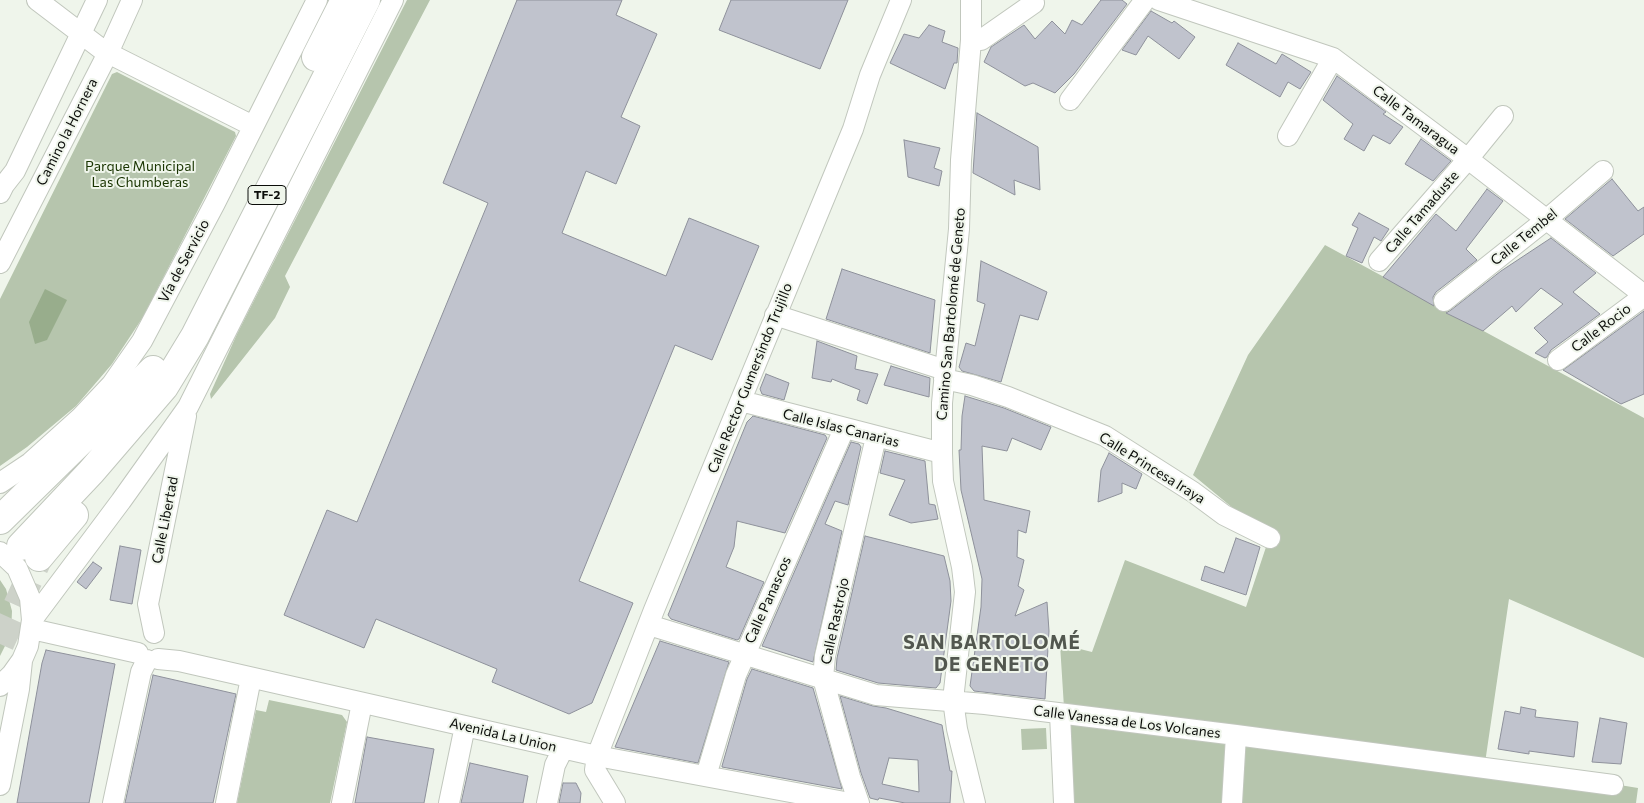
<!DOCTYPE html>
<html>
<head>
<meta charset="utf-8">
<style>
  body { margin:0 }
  canvas { display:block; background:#eff5eb }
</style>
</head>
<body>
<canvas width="1644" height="803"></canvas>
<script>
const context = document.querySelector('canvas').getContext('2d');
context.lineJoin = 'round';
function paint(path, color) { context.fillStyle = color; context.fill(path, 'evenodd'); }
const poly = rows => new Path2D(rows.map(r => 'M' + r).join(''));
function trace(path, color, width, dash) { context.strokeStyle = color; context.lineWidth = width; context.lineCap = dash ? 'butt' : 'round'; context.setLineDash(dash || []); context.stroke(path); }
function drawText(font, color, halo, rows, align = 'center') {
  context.font = font + ' Commissioner,sans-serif'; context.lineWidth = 4; context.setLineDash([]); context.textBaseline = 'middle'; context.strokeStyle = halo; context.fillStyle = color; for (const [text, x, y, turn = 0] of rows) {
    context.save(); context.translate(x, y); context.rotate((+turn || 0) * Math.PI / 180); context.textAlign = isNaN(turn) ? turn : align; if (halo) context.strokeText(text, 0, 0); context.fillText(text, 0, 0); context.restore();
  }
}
paint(poly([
  [407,0,430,0,285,276,290,287,275,318,211,399,210,394,237,334],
  [117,72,235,132,236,136,143,317,112,364,76,406,27,447,0,466,0,299,112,74],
  [1325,245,1644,418,1644,658,1509,599,1485,763,1638,788,1636,803,1070,803,1060,644,1092,652,1125,560,1246,607,1269,538,1193,475,1248,355],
  [0,580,6,589,12,611,11,634,0,656],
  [269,700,342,715,347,722,330,803,237,803,256,710,266,712],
  [1046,728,1047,749,1022,750,1021,729]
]), '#b6c5ad');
paint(poly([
  [45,289,67,300,47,340,35,344,29,322]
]), '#98ad8c');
const building = poly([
  [517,0,622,0,616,15,657,34,621,117,640,126,616,184,586,171,562,233,666,276,689,218,759,246,712,360,675,345,579,581,633,603,592,703,569,714,492,682,497,669,376,619,364,648,284,615,327,510,357,522,488,203,443,183,517,0],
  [731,0,848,0,820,69,719,30,731,0],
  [1101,0,1122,0,1127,4,1074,74,1055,93,1033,83,1025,86,984,62,991,47,1024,25,1035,39,1052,21,1065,34,1072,20,1082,25,1101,0],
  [1151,11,1172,23,1174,21,1195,37,1179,59,1148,36,1136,55,1122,50,1151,11],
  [929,25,945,31,942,42,958,48,957,63,954,63,945,89,890,63,904,34,919,38,929,25],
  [1238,43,1276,64,1282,54,1311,72,1300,89,1288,82,1280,97,1226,65,1238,43],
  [1337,76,1386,112,1383,114,1403,127,1390,144,1373,135,1364,151,1344,139,1353,124,1323,100,1337,76],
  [977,113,1038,147,1040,190,1014,180,1015,195,973,173,977,113],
  [1421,139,1451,161,1433,181,1405,164,1421,139],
  [904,140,940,148,934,168,942,171,939,186,908,177,904,140],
  [1612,179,1638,211,1644,207,1644,234,1613,256,1565,219,1612,179],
  [1487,189,1503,201,1466,249,1477,260,1436,292,1433,297,1434,306,1383,277,1436,214,1456,231,1487,189],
  [1359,213,1389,229,1381,241,1374,237,1362,263,1346,256,1358,228,1352,225,1359,213],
  [1551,238,1596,273,1573,292,1600,314,1551,350,1547,357,1545,358,1535,353,1548,342,1534,328,1563,304,1541,288,1516,312,1512,306,1483,331,1446,313,1451,310,1501,271,1551,238],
  [981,261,1047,292,1038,320,1020,315,1001,382,962,371,959,367,966,343,975,346,985,304,977,301,981,261],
  [842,269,935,300,930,353,826,319,842,269],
  [1644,311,1644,394,1621,404,1563,370,1644,311],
  [817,341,857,356,855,369,878,374,867,404,857,400,860,390,832,379,831,382,812,378,817,341],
  [891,366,930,378,929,397,884,385,891,366],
  [766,374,789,383,784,400,762,394,760,389,766,374],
  [965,396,1004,408,1051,427,1041,450,1012,438,1007,451,982,446,984,500,1030,511,1026,533,1018,530,1017,557,1024,560,1018,586,1024,590,1015,616,1047,602,1049,631,1045,699,974,691,970,686,981,607,982,579,961,490,959,450,961,450,962,416,965,396],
  [753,416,825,435,827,438,785,533,737,521,734,547,726,567,764,582,739,639,737,640,671,619,668,615,747,422,753,416],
  [851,442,859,444,861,447,848,505,835,501,825,524,842,531,813,662,762,646,851,442],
  [885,451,925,461,929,504,935,505,938,519,911,523,889,515,905,480,880,473,885,451],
  [1109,453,1142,474,1136,489,1122,483,1122,493,1098,502,1101,470,1109,453],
  [865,536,944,556,950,581,951,601,940,683,936,688,878,683,836,670,837,658,865,536],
  [1236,538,1260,547,1246,595,1201,580,1205,566,1224,573,1236,538],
  [120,546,141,550,132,604,110,600,120,546],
  [93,562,102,568,86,589,77,582,93,562],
  [660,641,729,662,698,763,615,747,660,641],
  [46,650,115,664,89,803,17,803,42,663,46,650],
  [752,669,813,688,842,789,722,767,722,766,747,679,752,669],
  [153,675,236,694,213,803,125,803,153,675],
  [840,696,873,706,886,708,942,725,950,771,952,771,950,803,905,803,879,798,878,800,870,798,861,773,840,696],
  [889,758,918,760,919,792,882,784,889,758],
  [1521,707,1536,710,1535,717,1578,722,1574,757,1529,751,1529,754,1498,749,1505,711,1520,714,1521,707],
  [1600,718,1627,723,1621,764,1592,762,1600,718],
  [367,737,434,749,424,803,355,803,367,737],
  [470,763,528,776,523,803,461,803,470,763],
  [563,783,576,783,581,793,580,803,559,803,563,783]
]);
paint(building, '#c0c3cd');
trace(building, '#8e919b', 1);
trace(poly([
  [0,644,39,557]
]), '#cdd2c9', 28, [28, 14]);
const minor = poly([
  [37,0,104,51,253,126],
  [971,0,971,40,961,160,959,229,942,403,942,453,943,481,962,567,965,592,953,700,957,729,975,803],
  [1159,0,1333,58,1468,159,1644,295],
  [971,40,981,40,1034,3],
  [1070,100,1145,0],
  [1288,136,1333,58],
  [0,193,4,185,15,171,97,0],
  [1379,261,1468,159,1503,116],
  [0,263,108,53,132,0],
  [1444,301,1546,220,1603,171],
  [775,315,945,370],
  [1558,360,1644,296],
  [944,379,972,385,1008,397,1105,436,1193,492,1224,515,1270,538],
  [741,401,942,453],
  [0,483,30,463,80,418,112,384,142,341,215,203,317,0],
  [0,552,17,568,30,598,32,620,28,646,22,660,12,674,0,686],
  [32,620,121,501,188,407,393,0],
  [649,625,876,695,985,704,1236,735,1613,785],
  [32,629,138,653],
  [154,633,148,604,186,416],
  [158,659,179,661,597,756,850,803],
  [1060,714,1064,803],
  [706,776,736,675,844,429],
  [0,785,19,689,22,661],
  [113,803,141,672,147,660],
  [226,803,251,678],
  [342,803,362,703],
  [449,803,465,726],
  [547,803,555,765,563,749],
  [615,803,595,770,597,756,654,610,853,129,870,75,901,0],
  [859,803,850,777,823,678,825,656,876,437],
  [1232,803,1236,735]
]);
const highway = poly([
  [316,57,345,0],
  [0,520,153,370],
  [21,546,91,472,164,387,195,336,366,0],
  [39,557,74,515]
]);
trace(minor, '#c1c7bd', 22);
trace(highway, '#c1c7bd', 30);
trace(minor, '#fff', 20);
trace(highway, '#fff', 28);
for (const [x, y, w] of [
  [267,195,38]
]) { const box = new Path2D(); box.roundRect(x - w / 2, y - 9.5, w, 19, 4); context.fillStyle = '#eff5eb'; context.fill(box); trace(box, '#0b0d0a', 1); }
drawText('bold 12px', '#0b0d0a', null, [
  ["TF-2",267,195]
]);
drawText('14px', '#0b0d0a', '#eff5eb', [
  ["Calle Tamaragua",1416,120,37],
  ["Camino la Hornera",67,132,-63],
  ["Calle Tamaduste",1422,212,-49],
  ["Calle Tembel",1524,237,-39],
  ["Vía de Servicio",184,261,-62],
  ["Camino San Bartolomé de Geneto",951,314,-85],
  ["Calle Rocio",1601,328,-37],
  ["Calle Rector Gumersindo Trujillo",750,378,-68],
  ["Calle Islas Canarias",841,428,14],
  ["Calle Princesa Iraya",1152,468,32],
  ["Calle Libertad",165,520,-79],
  ["Calle Panascos",768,600,-66],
  ["Calle Rastrojo",835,621,-78],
  ["Calle Vanessa de Los Volcanes",1127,722,7],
  ["Avenida La Union",503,735,13]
]);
drawText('14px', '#193401', '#eff5eb', [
  ["Parque Municipal",140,166],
  ["Las Chumberas",140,182]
]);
context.letterSpacing = '1px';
drawText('bold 19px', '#52574f', '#eff5eb', [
  ["SAN BARTOLOMÉ",992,643],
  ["DE GENETO",992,665]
]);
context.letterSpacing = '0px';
</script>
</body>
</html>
